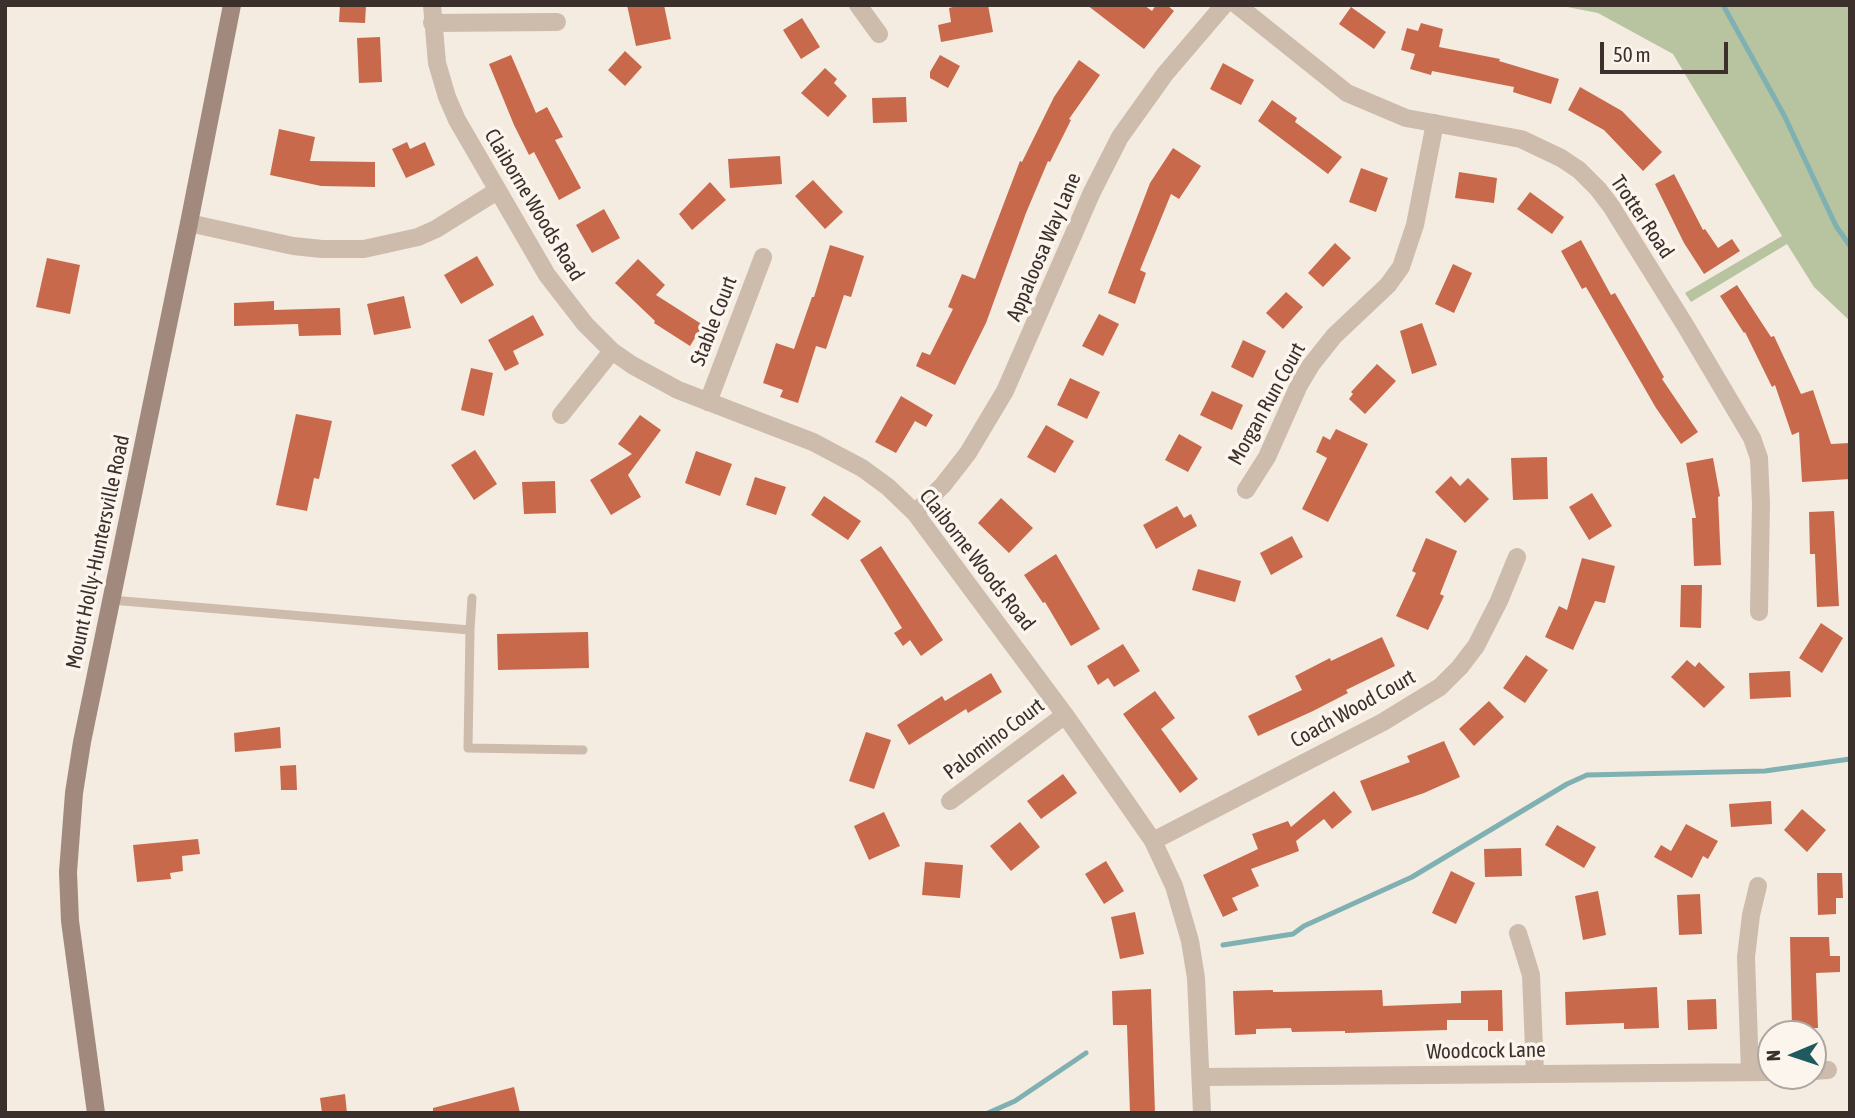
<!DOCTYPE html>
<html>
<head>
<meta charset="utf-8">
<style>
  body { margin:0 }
  #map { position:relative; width:1855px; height:1118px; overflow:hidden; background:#f4ebe1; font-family:"Asap Condensed",sans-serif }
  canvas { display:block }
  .frame { position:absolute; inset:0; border:7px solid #3b302b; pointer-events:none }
  .north { position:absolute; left:1757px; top:1020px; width:70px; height:70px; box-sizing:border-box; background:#fbf5ee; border:2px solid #aea6a0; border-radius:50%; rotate:268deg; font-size:19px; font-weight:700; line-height:28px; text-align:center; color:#3b302b }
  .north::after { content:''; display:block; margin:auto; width:24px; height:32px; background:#1f5a5e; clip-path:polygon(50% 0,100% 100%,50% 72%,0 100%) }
  .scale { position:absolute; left:1600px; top:42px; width:128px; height:32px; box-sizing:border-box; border:4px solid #3b302b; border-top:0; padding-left:9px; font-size:21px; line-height:24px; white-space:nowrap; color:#3b302b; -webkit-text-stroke:5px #fbf5ee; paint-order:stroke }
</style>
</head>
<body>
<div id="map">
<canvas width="1855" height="1118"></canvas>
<div class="frame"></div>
<div class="north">N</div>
<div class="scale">50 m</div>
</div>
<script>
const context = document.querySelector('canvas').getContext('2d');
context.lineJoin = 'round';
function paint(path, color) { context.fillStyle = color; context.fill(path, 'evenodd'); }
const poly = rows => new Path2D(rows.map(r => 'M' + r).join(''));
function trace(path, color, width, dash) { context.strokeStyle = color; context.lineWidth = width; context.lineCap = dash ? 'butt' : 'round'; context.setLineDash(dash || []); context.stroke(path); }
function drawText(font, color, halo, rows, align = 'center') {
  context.font = font + ' "Asap Condensed",sans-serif'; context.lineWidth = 7; context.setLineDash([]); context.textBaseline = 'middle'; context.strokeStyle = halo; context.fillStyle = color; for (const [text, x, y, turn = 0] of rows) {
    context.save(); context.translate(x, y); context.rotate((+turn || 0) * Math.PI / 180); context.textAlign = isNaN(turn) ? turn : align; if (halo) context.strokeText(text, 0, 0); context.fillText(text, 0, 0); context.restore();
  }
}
paint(poly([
  [1557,5,1850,5,1850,321,1814,287,1787,244,1691,302,1685,293,1782,236,1673,54,1598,13]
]), '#b8c4a0');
trace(poly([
  [1723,5,1784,115,1836,226,1850,246],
  [1223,945,1293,934,1304,926,1412,877,1567,784,1587,775,1765,771,1850,759],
  [988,1113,1015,1101,1086,1053]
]), '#7fb0b2', 5);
paint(poly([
  [340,5,366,5,365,23,339,22],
  [627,5,664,5,671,39,636,46],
  [961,5,988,5,993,32,941,42,938,25,951,22,949,8],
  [1087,5,1144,5,1152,11,1156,5,1167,5,1174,11,1144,49],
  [1351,7,1386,32,1374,49,1339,24],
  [802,18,820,47,801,59,783,30],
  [1421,23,1443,29,1439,47,1500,59,1499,61,1559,79,1551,104,1513,92,1514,87,1432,71,1431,75,1410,69,1415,54,1401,50,1407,28,1418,31],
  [380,37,382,82,359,83,357,38],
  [625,51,642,67,625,86,608,70],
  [511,55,536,113,547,107,563,137,555,140,581,188,559,200,534,152,529,155,514,125,489,64],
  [940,55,960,66,948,88,930,78,930,72],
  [1079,60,1100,75,1069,119,1071,120,1050,162,1048,161,1026,213,986,323,955,385,916,366,922,352,930,355,953,309,948,307,962,274,975,279,1020,161,1022,162,1054,97],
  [1223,63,1254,80,1241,105,1210,89],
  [825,68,837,79,834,83,847,96,828,117,801,93],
  [1580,87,1622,111,1662,152,1643,171,1604,130,1568,110],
  [906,97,907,122,873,123,872,98],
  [1272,100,1297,118,1295,122,1342,157,1328,174,1258,121],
  [279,129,315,137,310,161,375,162,375,187,321,186,270,175],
  [407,142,410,149,425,142,435,165,406,178,392,149],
  [1173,148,1201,166,1179,199,1171,194,1140,270,1146,273,1135,304,1108,293,1150,183],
  [780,156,782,184,730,188,728,159],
  [1361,168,1388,178,1376,212,1349,202],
  [1459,172,1497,178,1494,203,1455,198],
  [1674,174,1703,230,1705,229,1718,248,1732,239,1740,251,1704,274,1684,243,1655,184],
  [813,180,843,212,825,229,795,196],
  [710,182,726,200,692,230,679,214],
  [1530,192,1564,217,1552,234,1517,209],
  [604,209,620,238,592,253,576,225],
  [1581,240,1611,295,1615,293,1664,377,1662,379,1698,432,1681,444,1656,408,1586,287,1582,289,1561,251],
  [1335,243,1351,258,1323,287,1308,273],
  [830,245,864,256,851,297,844,295,826,349,816,346,798,403,780,397,783,390,763,383,776,343,794,349,812,297,814,297],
  [477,256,494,285,461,304,444,275],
  [47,258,80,265,70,314,36,307],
  [638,259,665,285,656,295,703,325,690,346,654,323,655,321,615,283],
  [1453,264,1472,273,1454,313,1435,304],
  [1737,285,1771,337,1774,336,1801,394,1813,390,1831,444,1850,443,1850,479,1802,482,1799,432,1792,435,1775,385,1772,387,1745,332,1744,333,1720,296],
  [1286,292,1303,307,1283,329,1266,313],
  [404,296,411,328,374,335,367,304],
  [274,301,274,310,340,308,341,335,299,336,298,324,234,326,234,303],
  [1099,314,1119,324,1103,356,1082,346],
  [533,315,544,335,513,351,519,364,505,371,488,340],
  [1422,323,1437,365,1412,374,1400,331],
  [1243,340,1266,351,1253,378,1231,367],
  [1377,364,1396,381,1365,414,1349,399,1353,394,1351,392],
  [471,368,493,373,484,416,461,410],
  [1070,378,1100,392,1087,419,1057,405],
  [1212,391,1243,405,1232,430,1200,415],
  [901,396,933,415,926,427,915,421,896,453,875,442],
  [296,414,332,421,319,479,314,478,307,511,276,505],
  [640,415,661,430,628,475,641,497,611,515,590,480,632,454,618,444],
  [1046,425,1074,441,1055,473,1027,457],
  [1336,429,1368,444,1328,522,1302,509,1327,458,1316,452,1323,436,1330,440],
  [1179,434,1202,447,1188,472,1165,460],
  [475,450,497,484,474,500,451,465],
  [696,451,732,464,720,496,685,483],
  [1547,457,1548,499,1513,500,1511,458],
  [1713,458,1720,496,1718,497,1721,565,1694,566,1692,518,1696,518,1686,463],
  [1451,476,1460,486,1468,478,1489,499,1465,523,1435,492],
  [755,477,786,487,776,515,746,505],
  [555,481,556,513,524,514,522,482],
  [1592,493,1612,526,1589,540,1569,507],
  [824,496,861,521,848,540,811,515],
  [1001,498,1033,528,1009,553,978,523],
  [1177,506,1184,518,1191,514,1197,526,1156,549,1143,525],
  [1834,511,1839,606,1817,607,1815,554,1810,554,1809,512],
  [1292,536,1303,557,1271,575,1260,553],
  [1426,538,1457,551,1440,594,1444,596,1428,630,1396,616,1416,573,1412,571],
  [881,546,943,640,921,656,910,640,903,646,894,633,902,628,860,560],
  [1056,554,1100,629,1071,646,1045,602,1043,603,1024,575],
  [1582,558,1615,566,1605,603,1595,601,1573,650,1545,637,1559,606,1567,610],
  [1198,569,1241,581,1235,602,1192,590],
  [1681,585,1702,585,1701,628,1680,627],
  [1821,623,1843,638,1822,673,1799,658],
  [588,632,589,668,498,670,497,634],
  [1382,637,1395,666,1346,690,1348,693,1313,711,1258,736,1248,716,1302,690,1295,676,1330,658,1331,661],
  [1123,644,1140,671,1114,687,1108,678,1098,685,1087,666],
  [1526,655,1548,670,1525,703,1503,688],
  [1687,660,1695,667,1699,662,1725,687,1704,708,1671,677],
  [1790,671,1791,697,1750,699,1749,673],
  [991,673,1002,692,968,713,966,709,909,745,897,725,942,696,945,701],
  [1155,691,1175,718,1161,729,1198,779,1180,793,1123,714],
  [1489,701,1504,717,1474,746,1459,729],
  [280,727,281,748,235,752,234,733],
  [866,732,891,740,874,789,849,781],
  [1444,741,1460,777,1424,793,1372,811,1360,781,1410,762,1407,756],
  [296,765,297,790,281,790,280,766],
  [1063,774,1077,793,1041,819,1027,801],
  [1334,791,1352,812,1332,829,1324,819,1296,841,1299,851,1251,869,1259,886,1232,898,1238,910,1223,917,1203,875,1258,849,1252,834,1288,821,1291,827],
  [1771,801,1772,824,1731,827,1729,804],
  [1802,809,1826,830,1807,852,1784,830],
  [884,812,900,846,869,860,854,826],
  [1020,822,1040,847,1011,871,990,846],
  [1686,824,1718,841,1708,859,1703,856,1692,878,1654,857,1661,845,1671,851],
  [1557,825,1596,847,1584,868,1545,845],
  [198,839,200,854,182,856,183,871,170,873,171,879,137,882,133,845],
  [1521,848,1522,876,1485,877,1484,849],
  [1106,861,1124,891,1104,904,1085,874],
  [925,862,963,865,960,898,922,895],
  [1451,871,1475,883,1456,924,1432,913],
  [1817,873,1842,873,1843,898,1836,898,1836,914,1818,915],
  [1598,891,1606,935,1583,940,1575,896],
  [1700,894,1702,934,1679,935,1677,895],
  [1135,912,1144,954,1120,959,1111,917],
  [1790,937,1829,937,1830,956,1840,956,1840,972,1816,973,1818,1028,1792,1029],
  [1657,987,1659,1028,1624,1029,1624,1023,1566,1025,1565,992],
  [1151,989,1155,1113,1130,1113,1127,1025,1113,1025,1112,991],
  [1273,990,1273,992,1382,990,1383,1006,1461,1003,1461,991,1502,990,1503,1031,1488,1031,1488,1020,1447,1020,1447,1030,1345,1033,1345,1031,1292,1032,1291,1028,1256,1029,1256,1034,1235,1035,1233,991],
  [1716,999,1717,1029,1688,1030,1687,1000],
  [514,1087,520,1113,433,1113,433,1108],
  [345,1094,347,1113,322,1113,320,1098]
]), '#c8694b');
trace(poly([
  [111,600,470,630,468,748,583,750],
  [470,630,472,598]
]), '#cdbbac', 9);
trace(poly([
  [432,5,437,63,447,97,457,120,547,275,585,324,612,351,632,365,678,390,813,442,862,468,888,487,915,513,1065,715,1126,802,1153,841,1174,886,1190,941,1196,978,1202,1113],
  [858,5,879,34],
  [1237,5,1347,93,1406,118,1521,139,1561,158,1579,170,1598,189,1611,206,1685,325,1752,438,1759,458,1761,504,1759,612],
  [432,23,557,22],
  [189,223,293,246,322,249,364,249,418,237,436,229,497,191],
  [708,402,763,257],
  [561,415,612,351],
  [1246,490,1267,457,1299,385,1311,365,1334,336,1388,285,1401,267,1415,225,1435,123],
  [915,513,943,485,968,453,1005,391,1092,192,1120,137,1165,74,1224,5],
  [950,801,1065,715],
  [1153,841,1383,722,1440,687,1460,667,1476,646,1499,601,1517,557],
  [1518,933,1531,975,1535,1073],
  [1813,1071,1828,1070],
  [1750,1072,1746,957,1751,915,1758,886],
  [1202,1077,1771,1072]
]), '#cdbbac', 18);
trace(poly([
  [96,1113,70,921,68,872,74,793,82,742,189,223,232,5]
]), '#a18a7d', 18);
drawText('21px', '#3b302b', '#fbf5ee', [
  ["Claiborne Woods Road",534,205,59],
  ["Trotter Road",1642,217,56],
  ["Appaloosa Way Lane",1044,247,-67],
  ["Stable Court",714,321,-69],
  ["Morgan Run Court",1267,404,-61],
  ["Mount Holly-Huntersville Road",98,552,-78],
  ["Claiborne Woods Road",977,560,52],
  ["Coach Wood Court",1353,709,-29],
  ["Palomino Court",994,739,-37],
  ["Woodcock Lane",1486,1051,-1]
]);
</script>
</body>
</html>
